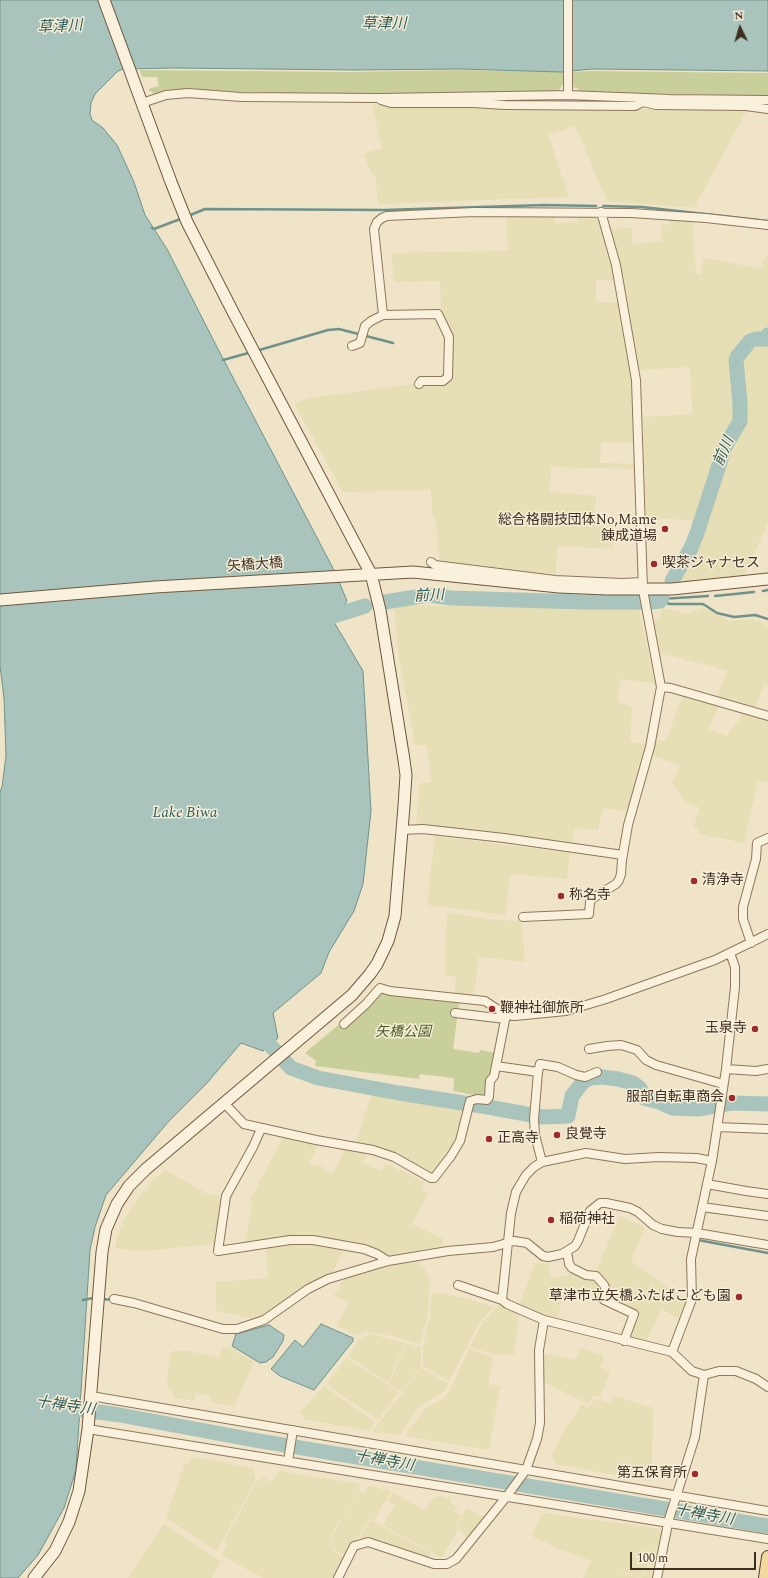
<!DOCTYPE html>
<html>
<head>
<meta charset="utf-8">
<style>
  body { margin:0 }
  #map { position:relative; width:768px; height:1578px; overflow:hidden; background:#f0e4c8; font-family:Spectral,serif }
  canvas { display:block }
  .north { position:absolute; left:720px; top:8px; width:40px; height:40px; -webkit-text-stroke:3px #f7eed8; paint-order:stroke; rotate:355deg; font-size:11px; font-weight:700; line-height:16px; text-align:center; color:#3d2e20 }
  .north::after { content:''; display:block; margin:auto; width:14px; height:18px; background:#3d2e20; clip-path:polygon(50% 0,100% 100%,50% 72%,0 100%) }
  .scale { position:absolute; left:630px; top:1552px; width:126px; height:18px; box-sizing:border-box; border:2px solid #3d2e20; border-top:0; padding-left:5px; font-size:12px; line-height:14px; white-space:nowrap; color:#3d2e20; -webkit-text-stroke:3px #f7eed8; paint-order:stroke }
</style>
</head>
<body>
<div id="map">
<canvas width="768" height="1578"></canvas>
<div class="north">N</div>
<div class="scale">100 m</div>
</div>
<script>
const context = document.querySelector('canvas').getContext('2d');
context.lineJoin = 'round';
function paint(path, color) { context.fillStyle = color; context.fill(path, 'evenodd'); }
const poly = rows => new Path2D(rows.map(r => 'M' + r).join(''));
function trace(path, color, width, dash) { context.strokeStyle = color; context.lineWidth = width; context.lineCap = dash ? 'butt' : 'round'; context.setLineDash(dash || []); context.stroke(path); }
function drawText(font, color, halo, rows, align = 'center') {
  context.font = font + ' Spectral,"Noto Sans JP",serif'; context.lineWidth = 3; context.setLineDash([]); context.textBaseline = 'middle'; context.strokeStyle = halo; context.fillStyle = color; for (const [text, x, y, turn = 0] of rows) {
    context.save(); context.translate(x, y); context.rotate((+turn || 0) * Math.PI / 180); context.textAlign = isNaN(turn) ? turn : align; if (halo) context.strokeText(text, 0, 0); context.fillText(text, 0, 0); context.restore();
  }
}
paint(poly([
  [372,105,557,108,747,110,694,208,607,201,575,126,548,135,569,197,378,204,375,174,372,174,363,154,382,148],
  [506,215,554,215,555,224,577,222,577,215,599,217,615,280,596,280,596,302,619,303,632,384,635,443,601,442,600,463,636,464,636,469,551,467,550,492,596,496,594,521,613,522,613,549,557,546,556,576,440,562,435,519,433,518,431,490,343,492,295,405,296,403,310,398,413,384,420,386,422,383,451,384,451,336,441,310,440,281,394,282,391,253,508,251],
  [670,219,692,221,696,273,701,274,703,258,760,268,768,254,768,523,744,576,678,582,693,554,691,552,700,533,703,521,646,518,643,417,692,414,690,367,638,370,622,272,611,229,631,228,633,244,662,241,661,224,670,225],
  [394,605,639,609,655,683,621,679,617,702,632,707,630,742,645,744,628,811,603,808,598,830,575,828,572,845,438,826,416,825,420,783,431,783,427,745,415,745,398,653],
  [702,607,729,621,753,619,768,626,768,686,764,684,755,709,717,697,727,670,659,653,651,619,659,620,662,608,689,614],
  [683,695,719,705,708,729,727,736,744,712,768,720,768,782,758,781,744,843,700,834,694,825,700,808,685,802,672,783,680,765,651,755,654,740,666,741],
  [435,836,570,853,567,879,510,874,506,915,427,905],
  [447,912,485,919,521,921,525,962,479,957,473,998,454,995,456,976,445,976],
  [373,1091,465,1106,456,1141,434,1174,429,1174,355,1144],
  [283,1137,319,1144,308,1164,324,1167,323,1171,333,1174,345,1149,367,1153,362,1163,381,1171,385,1163,425,1182,421,1190,428,1193,412,1224,444,1239,441,1246,387,1256,369,1248,349,1242,316,1236,299,1236,245,1244,253,1201,250,1200],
  [165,1170,208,1194,223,1197,216,1241,214,1244,142,1251,115,1248,120,1228,130,1209,151,1183],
  [620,1216,645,1227,631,1261,687,1301,681,1320,661,1309,646,1343,629,1338,638,1312,608,1299,596,1270],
  [307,1242,345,1248,332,1274,316,1280,259,1320,216,1311,216,1282,268,1278,266,1247],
  [418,1261,420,1265,424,1266,430,1284,428,1315,420,1344,392,1336,376,1333,365,1332,357,1336,337,1326,349,1302,334,1295,344,1279,387,1266],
  [535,1263,548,1264,551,1278,568,1275,571,1270,592,1277,603,1286,601,1298,579,1288,575,1299,563,1296,557,1320,519,1306],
  [432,1292,468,1299,494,1307,479,1323,449,1381,423,1366,423,1346,430,1316],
  [500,1303,517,1311,519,1313,514,1354,501,1354,494,1355,470,1347,482,1324],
  [371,1334,405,1343,388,1383,348,1356,360,1338],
  [406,1343,421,1347,421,1367,401,1392,389,1384],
  [229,1347,254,1362,234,1407,210,1402,211,1396,196,1393,194,1401,173,1397,173,1389,169,1389,167,1378,171,1351,188,1351,219,1358,222,1348],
  [580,1348,604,1356,600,1367,610,1371,600,1397,594,1396,588,1404,543,1382,542,1355,554,1355,576,1360],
  [469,1349,493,1358,488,1384,500,1386,489,1450,405,1436,424,1409,444,1398,450,1390],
  [346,1358,399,1392,378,1420,326,1384],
  [421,1368,448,1383,444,1391,419,1407,400,1435,372,1432],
  [324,1386,375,1422,369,1431,304,1419,302,1415,299,1413],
  [612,1397,625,1399,653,1408,652,1462,649,1481,555,1464,556,1460,551,1457,566,1427,574,1418,581,1404,589,1407,595,1399,612,1403],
  [192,1457,253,1468,256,1479,217,1551,166,1518,185,1463,188,1463],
  [280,1471,360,1484,359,1490,363,1493,334,1529,331,1538,333,1551,343,1557,333,1578,263,1578,221,1555,227,1545,224,1542,257,1480,261,1481,263,1477,272,1482],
  [369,1486,391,1491,374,1520,370,1519,345,1556,334,1550,332,1540,333,1534,342,1520],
  [393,1493,425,1510,434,1498,440,1496,452,1499,450,1503,458,1507,454,1512,461,1515,456,1528,458,1530,443,1556,440,1557,383,1525,395,1505,388,1501],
  [466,1508,485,1517,467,1538,457,1527],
  [542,1513,663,1529,655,1567,648,1564,640,1577,600,1565,640,1578,647,1569,654,1573,653,1578,582,1578,585,1576,590,1562,596,1563,555,1547,531,1536],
  [371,1520,431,1553,428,1559,379,1541,360,1537],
  [164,1524,221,1562,212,1578,128,1578]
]), '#e6deb5');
paint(poly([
  [140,70,352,72,461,70,563,72,563,83,558,92,348,95,176,90,154,94,148,89,159,86,157,77,142,77],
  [592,71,768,73,768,96,579,92,578,88,575,88,572,86,572,72],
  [379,986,460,998,453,1049,479,1053,480,1050,496,1053,486,1093,478,1096,454,1091,453,1096,454,1078,420,1074,419,1079,315,1066,316,1061,305,1053,361,1006]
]), '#c9cf9b');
const water = poly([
  [0,0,768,0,768,71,592,69,561,72,461,69,352,70,174,68,123,69,118,71,95,94,91,103,90,114,92,120,103,128,117,145,134,182,145,215,167,249,218,349,336,574,347,601,334,622,363,671,371,811,363,884,354,911,329,952,321,973,273,1013,278,1038,263,1051,241,1043,207,1083,169,1121,106,1195,95,1227,90,1250,76,1470,64,1508,38,1555,18,1578,0,1578,0,792,2,787,6,756,4,698,0,666,0,0],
  [321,1324,353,1338,353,1341,314,1390,280,1376,271,1369,295,1340,303,1347,321,1324],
  [269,1325,284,1335,283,1341,273,1357,266,1362,260,1363,232,1346,236,1334,269,1325]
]);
paint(water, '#a9c4bc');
trace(water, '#6f938a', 1);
trace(poly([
  [603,206,642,207,768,221],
  [188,216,205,209,384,210,545,205,596,206],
  [152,228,154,229,183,218],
  [256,351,328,330,339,329,393,343],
  [223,360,252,352],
  [763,591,768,590],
  [715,596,754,592],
  [661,599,708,596],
  [660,601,670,604,703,604,717,613,734,617,755,615,768,619],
  [698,1240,768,1253],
  [102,1299,113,1300],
  [83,1300,93,1298]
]), '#6f938a', 2.5);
trace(poly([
  [672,581,691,548,697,533,725,447,740,421,740,404,736,360,737,357,750,341,756,339,767,339,768,335],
  [385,602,428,595,451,598,584,602,640,602],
  [650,602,660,601,662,598],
  [321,620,365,606],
  [270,1045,291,1068,318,1078,399,1093,482,1106,543,1117,568,1116,572,1096,583,1082,590,1078,602,1077,618,1079,633,1083,640,1088,644,1098,659,1102,673,1108,698,1109,731,1103,768,1104],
  [61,1407,120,1415,254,1440,768,1526]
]), '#a9c4bc', 15);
const street = poly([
  [568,95,568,0],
  [643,99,643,102,656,105,746,106,768,109],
  [381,100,391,103,473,103,505,105,635,106,643,102],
  [142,103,166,95,188,93,241,97,379,98,568,95,670,99,768,100],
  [383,315,374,229,377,222,382,218,387,216,474,212,631,213,706,218,768,225],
  [352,346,360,343,365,326,371,321,383,315,438,314,449,337,448,377,443,381,421,381,419,384],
  [431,562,435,565,555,580,622,583,643,582],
  [661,687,671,688,768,716],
  [402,830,423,829,504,838,623,855],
  [523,917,589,914,590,902,593,898,616,884,619,880,621,874,622,860,628,825,650,747,661,687,643,590,636,380,616,265,601,212],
  [751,943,743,919,743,907,756,859,757,843,768,838],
  [455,1013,505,1019],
  [344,1024,366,1004,380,988,390,991,485,1001,506,1015,515,1016,566,1011,606,999,715,960,768,934],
  [589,1049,607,1046,621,1045,637,1050,646,1060,656,1065,723,1084],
  [496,1066,538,1072],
  [726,1069,756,1071,768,1069],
  [225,1104,244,1124,316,1140,373,1150,394,1157,431,1178,434,1178,451,1156,460,1141,470,1101,477,1099,487,1100,489,1097,490,1081,494,1076,506,1015],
  [717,1127,768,1129],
  [261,1129,253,1147,226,1196,218,1251,290,1240,313,1240,364,1249,377,1254,388,1261],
  [712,1161,696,1158,659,1157,625,1159,586,1153,542,1162,534,1167,526,1175,520,1185,516,1192,511,1213,502,1300,507,1304,544,1320,672,1352,692,1371,704,1375,719,1371,736,1371,756,1379,768,1387],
  [542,1162,535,1135,534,1119,538,1072,540,1064,558,1067,576,1075,585,1077,597,1072],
  [707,1184,746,1191,768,1194],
  [702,1207,768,1216],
  [567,1251,569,1264,572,1268,586,1275,596,1276,604,1285,606,1290,604,1300,634,1314,624,1341],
  [458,1285,502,1300],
  [114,1299,134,1303,223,1329,237,1329,264,1320,308,1289,328,1279,388,1261,448,1251,493,1247,514,1241,527,1243,543,1256,548,1257,562,1254,575,1246,578,1241,590,1211,600,1203,606,1203,630,1208,638,1212,653,1225,662,1229,678,1232,697,1233,768,1245],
  [672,1352,692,1299,691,1259,712,1161,726,1069,735,987,735,967,730,953],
  [91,1396,768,1511],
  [88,1429,768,1539],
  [288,1461,293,1430],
  [338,1578,354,1546,368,1542,434,1564,447,1564,456,1559,507,1496,526,1470,537,1439,540,1423,539,1350,544,1320],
  [657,1578,669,1519,695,1437,704,1375]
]);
const secondary = poly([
  [0,600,155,587,413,572,559,587,607,589,672,589,768,579],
  [34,1578,55,1551,69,1522,79,1491,88,1429,102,1252,106,1229,117,1204,129,1186,146,1169,352,995,370,974,377,964,388,941,395,916,404,806,406,775,404,760,380,610,371,574,233,312,187,222,171,182,104,0]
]);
const primary = poly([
  [765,1578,768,1557]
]);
trace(street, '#8d765c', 10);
trace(secondary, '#6f573f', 13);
trace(primary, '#5b4430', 14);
trace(street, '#faf1dc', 8);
trace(secondary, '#faf1dc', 11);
trace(primary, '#f3d9a0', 12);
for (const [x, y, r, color] of [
  [665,529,4,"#9e2a2b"],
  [654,564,4,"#9e2a2b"],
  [694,881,4,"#9e2a2b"],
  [561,896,4,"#9e2a2b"],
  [492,1009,4,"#9e2a2b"],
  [755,1029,4,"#9e2a2b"],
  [732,1098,4,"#9e2a2b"],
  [557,1135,4,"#9e2a2b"],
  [489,1139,4,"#9e2a2b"],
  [551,1220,4,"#9e2a2b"],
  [739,1297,4,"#9e2a2b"],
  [695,1474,4,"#9e2a2b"]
]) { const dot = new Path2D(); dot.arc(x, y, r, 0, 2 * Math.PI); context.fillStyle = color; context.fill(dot); trace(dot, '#f7eed8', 1.5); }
drawText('14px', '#3d2e20', '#f7eed8', [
  ["総合格闘技団体No,Mame",657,521,"right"],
  ["錬成道場",657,537,"right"],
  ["喫茶ジャナセス",662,564],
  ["清浄寺",702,881],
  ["称名寺",569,896],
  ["鞭神社御旅所",500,1009],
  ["玉泉寺",747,1029,"right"],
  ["服部自転車商会",724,1098,"right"],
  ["良覺寺",565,1135],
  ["正高寺",497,1139],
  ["稲荷神社",559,1220],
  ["草津市立矢橋ふたばこども園",731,1297,"right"],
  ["第五保育所",687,1474,"right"]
], 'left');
drawText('14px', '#3d2e20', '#f7eed8', [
  ["矢橋大橋",255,566,-4]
]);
drawText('italic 14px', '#4d5a26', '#f7eed8', [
  ["矢橋公園",403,1033]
]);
drawText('italic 15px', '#2f5d5a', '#f7eed8', [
  ["草津川",384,25],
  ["草津川",60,28,-3],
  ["前川",725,452,-67],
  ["前川",429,597,-3],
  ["Lake Biwa",185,814],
  ["十禅寺川",65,1407,8],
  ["十禅寺川",384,1462,10],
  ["十禅寺川",704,1516,10]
]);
</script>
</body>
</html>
